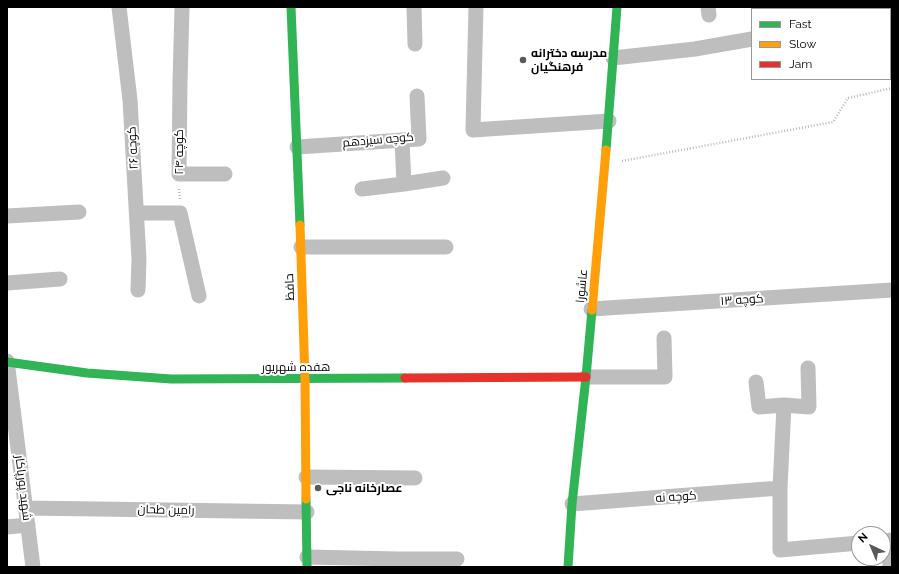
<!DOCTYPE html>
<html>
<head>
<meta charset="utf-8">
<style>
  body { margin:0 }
  #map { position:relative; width:899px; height:574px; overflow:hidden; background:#fff; font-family:Raleway,sans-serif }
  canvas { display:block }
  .frame { position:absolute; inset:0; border:8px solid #000; pointer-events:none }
  .legend { position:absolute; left:751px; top:8px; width:140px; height:72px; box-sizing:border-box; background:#fff; border:1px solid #999; margin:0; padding:5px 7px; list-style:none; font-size:12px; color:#000 }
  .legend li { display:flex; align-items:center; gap:8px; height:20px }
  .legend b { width:20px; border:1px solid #999 }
  .north { position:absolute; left:851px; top:526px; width:40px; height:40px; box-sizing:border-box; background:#fff; border:1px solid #999; border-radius:50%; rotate:316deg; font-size:11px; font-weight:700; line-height:16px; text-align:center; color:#000 }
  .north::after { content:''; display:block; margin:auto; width:14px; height:18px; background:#595959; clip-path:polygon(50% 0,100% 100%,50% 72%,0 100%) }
</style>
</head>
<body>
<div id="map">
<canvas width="899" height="574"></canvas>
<div class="frame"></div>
<ul class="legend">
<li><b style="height:5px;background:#30b455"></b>Fast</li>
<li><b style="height:5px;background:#ff9f0a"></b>Slow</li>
<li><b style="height:5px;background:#e5322d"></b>Jam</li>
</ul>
<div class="north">N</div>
</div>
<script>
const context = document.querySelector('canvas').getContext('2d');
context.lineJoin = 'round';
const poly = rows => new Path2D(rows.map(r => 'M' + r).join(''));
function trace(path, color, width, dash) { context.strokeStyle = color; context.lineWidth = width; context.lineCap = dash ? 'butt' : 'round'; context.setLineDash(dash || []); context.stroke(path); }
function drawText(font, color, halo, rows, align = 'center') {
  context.font = font + ' Raleway,Cairo,sans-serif'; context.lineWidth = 4; context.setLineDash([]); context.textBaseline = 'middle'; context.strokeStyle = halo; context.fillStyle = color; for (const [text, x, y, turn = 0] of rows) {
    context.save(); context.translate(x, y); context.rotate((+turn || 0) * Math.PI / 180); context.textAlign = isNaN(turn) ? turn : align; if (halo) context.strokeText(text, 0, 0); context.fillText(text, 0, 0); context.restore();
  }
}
trace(poly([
  [622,161,833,122,848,98,892,88],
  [179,189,180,200]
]), '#b9b9b9', 2.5, [1, 2]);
trace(poly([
  [119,7,130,100,139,259,138,290],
  [182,7,180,82,179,174,225,174],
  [414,7,415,44],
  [476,7,473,130,609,121],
  [708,7,709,15],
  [613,58,695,49,752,39],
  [402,140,404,184],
  [297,147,419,139,417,96],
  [362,189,404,184,443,178],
  [137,213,180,213,199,296],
  [7,216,79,212],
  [301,247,446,247],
  [7,283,60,279],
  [591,309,892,290],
  [7,361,33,567],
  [586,377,665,377,664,338],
  [756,382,759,407,784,405,809,407,808,368],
  [784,405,780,488,780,550,859,543],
  [306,477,415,478],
  [572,504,780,488],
  [26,508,307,512],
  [7,527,28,525],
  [890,540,890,567],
  [307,557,399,559,457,559]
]), '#bebebe', 15);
trace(poly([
  [291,7,300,225],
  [606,150,617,7],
  [7,362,87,373,171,379,405,378],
  [306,499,307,567],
  [568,567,572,504,586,377,592,310]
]), '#30b455', 9);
trace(poly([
  [300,225,305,379,306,499],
  [592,310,606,150]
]), '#ff9f0a', 9);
trace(poly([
  [405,378,586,377]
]), '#e5322d', 9);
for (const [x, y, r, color] of [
  [523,60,4,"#595959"],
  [318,488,4,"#595959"]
]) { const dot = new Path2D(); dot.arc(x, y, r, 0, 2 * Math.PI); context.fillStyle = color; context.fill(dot); trace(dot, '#fff', 1.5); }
drawText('bold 12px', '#000', '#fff', [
  ["مدرسه دخترانه",531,53],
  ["فرهنگیان",531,67],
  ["عصارخانه ناجی",326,488]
], 'left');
drawText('12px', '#000', '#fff', [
  ["کوچه سیزدهم",378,140,-5],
  ["کوچه ۲۶",133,148,-93],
  ["کوچه ۲۴",179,152,-90],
  ["عاشورا",582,286,-85],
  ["حافظ",290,287,-92],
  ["کوچه ۱۳",742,300,-4],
  ["هفده شهریور",296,367],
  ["شهید پورپاکار",23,488,83],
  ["کوچه نه",676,497,-4],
  ["رامین طحان",166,510,1]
]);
</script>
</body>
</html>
